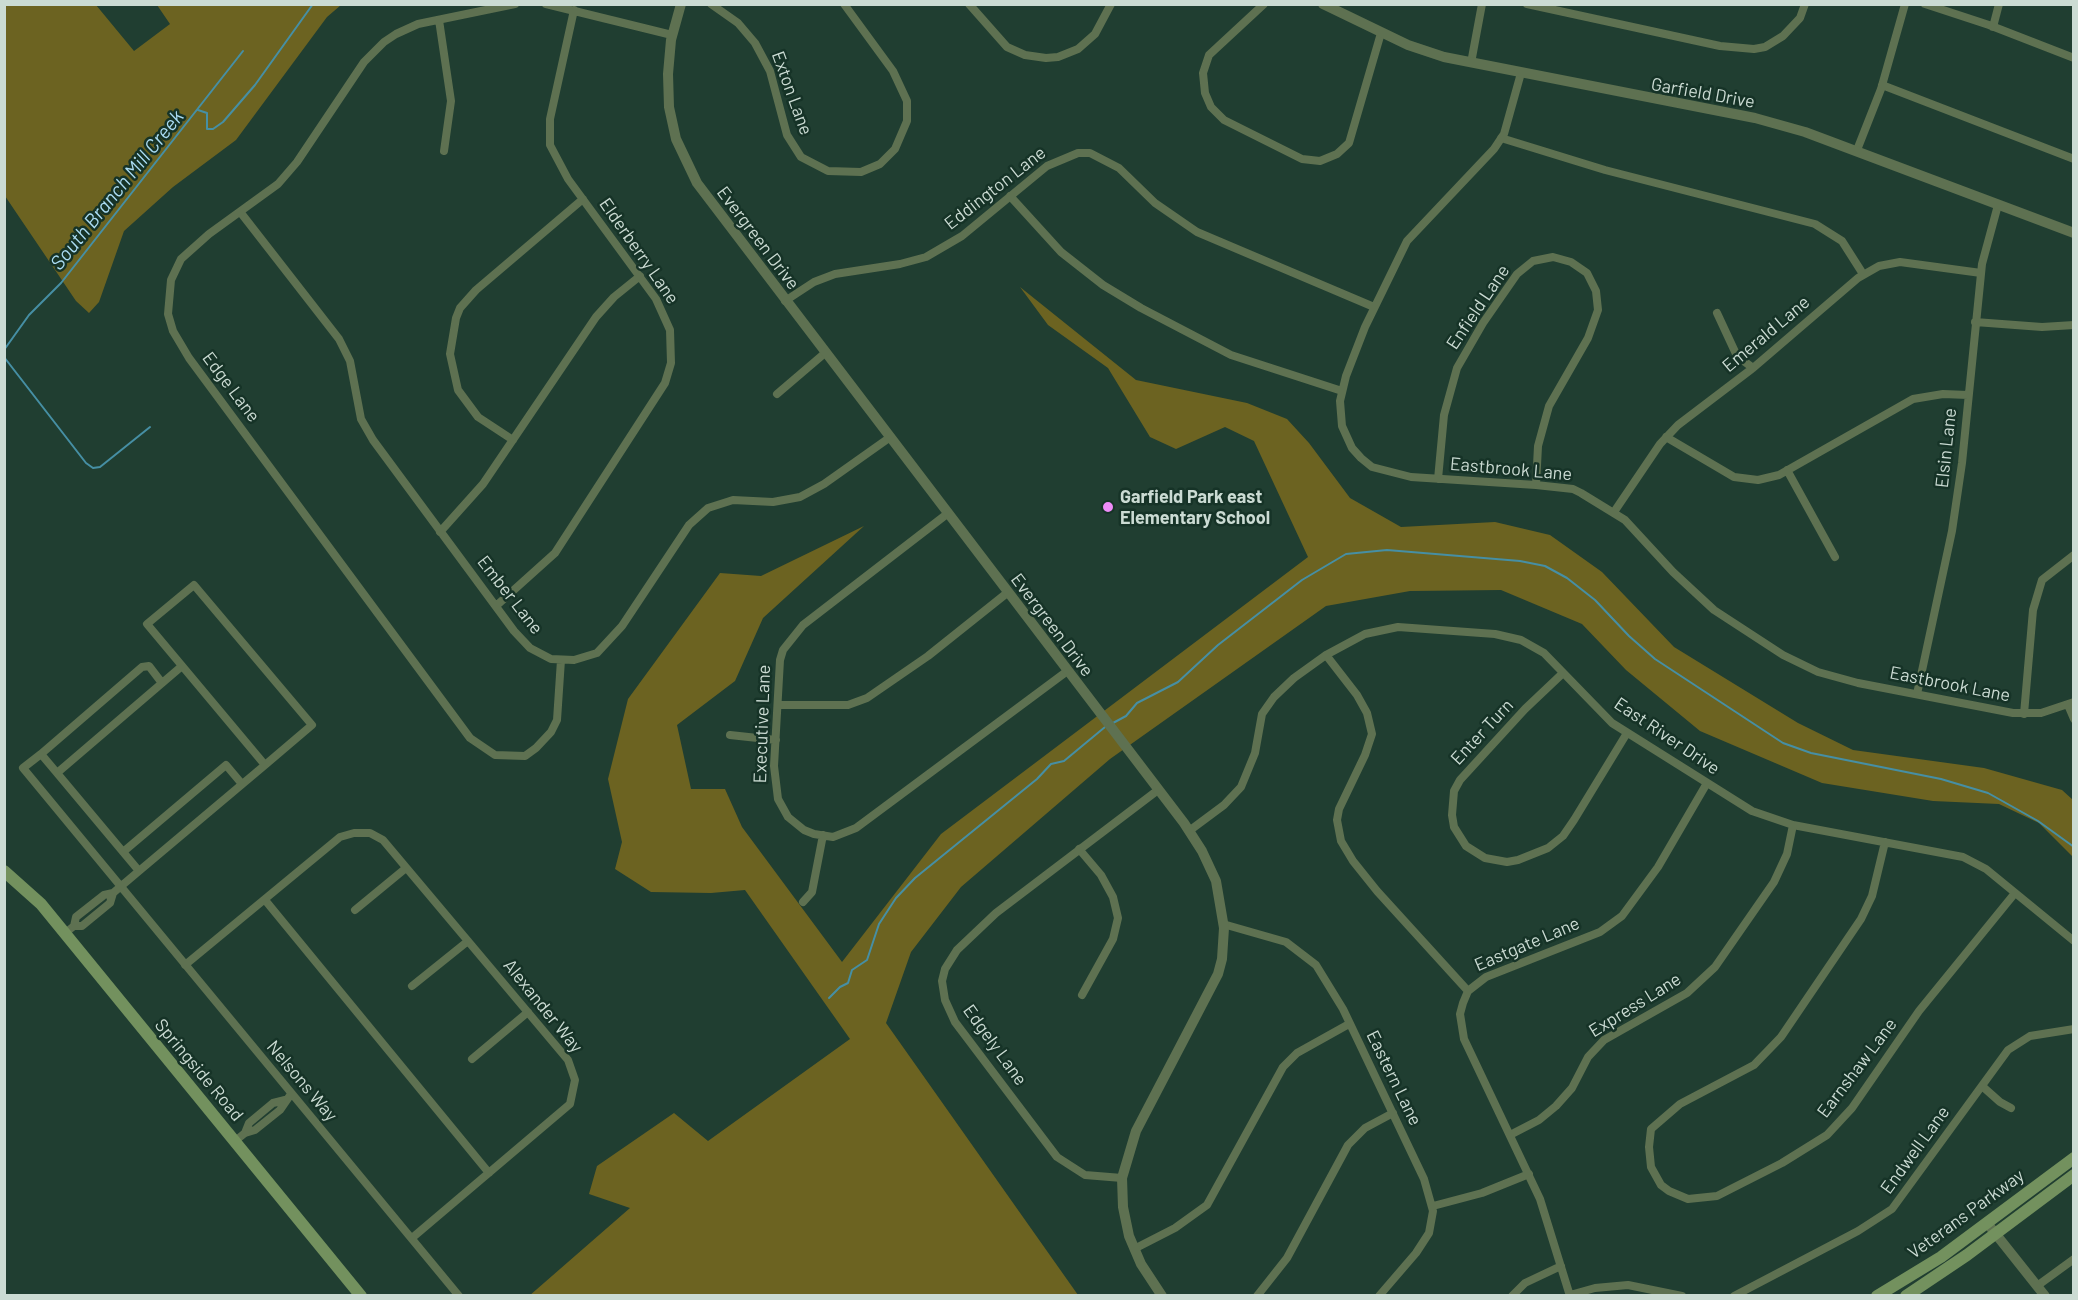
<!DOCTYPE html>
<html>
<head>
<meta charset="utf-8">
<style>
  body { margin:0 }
  #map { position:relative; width:2078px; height:1300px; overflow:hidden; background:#203e31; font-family:Barlow,sans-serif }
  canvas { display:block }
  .frame { position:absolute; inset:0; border:6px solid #cbdbd3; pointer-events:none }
</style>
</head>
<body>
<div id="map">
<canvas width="2078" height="1300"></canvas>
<div class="frame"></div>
</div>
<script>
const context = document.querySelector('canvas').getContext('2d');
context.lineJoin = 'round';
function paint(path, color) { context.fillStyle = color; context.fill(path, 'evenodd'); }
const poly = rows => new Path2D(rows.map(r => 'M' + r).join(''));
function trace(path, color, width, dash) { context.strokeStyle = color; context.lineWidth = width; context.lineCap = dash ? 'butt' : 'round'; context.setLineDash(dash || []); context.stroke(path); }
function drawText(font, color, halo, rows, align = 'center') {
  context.font = font + ' Barlow,sans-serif'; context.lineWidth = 5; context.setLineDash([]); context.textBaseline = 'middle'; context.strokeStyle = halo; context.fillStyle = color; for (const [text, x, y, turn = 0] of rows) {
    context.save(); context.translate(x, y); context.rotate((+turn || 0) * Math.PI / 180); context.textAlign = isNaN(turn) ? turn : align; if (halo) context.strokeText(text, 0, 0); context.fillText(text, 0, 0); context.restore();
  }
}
paint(poly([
  [4,5,96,5,134,51,170,24,157,5,341,5,327,17,236,140,173,187,124,231,99,302,89,313,76,301,5,196],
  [1020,287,1136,380,1247,403,1287,419,1309,443,1350,498,1401,527,1495,522,1550,535,1602,572,1674,647,1798,723,1853,750,1984,768,2062,790,2073,800,2073,857,2039,823,1999,804,1933,801,1822,783,1700,731,1626,670,1582,624,1501,590,1410,591,1326,606,1110,759,961,887,911,952,886,1023,1078,1295,529,1296,630,1208,589,1194,597,1166,674,1113,708,1141,850,1039,745,890,711,893,651,892,615,869,622,842,608,779,628,699,720,573,761,576,864,526,763,618,735,681,677,725,691,789,725,789,742,827,842,962,941,834,1308,557,1254,441,1225,427,1176,449,1150,437,1108,368,1048,325]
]), '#6c6321');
trace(poly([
  [198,110,207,113,207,129,213,129,223,122,255,85,313,4],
  [4,350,29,315,61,283,243,51],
  [4,357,86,463,93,468,100,467,150,427],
  [1113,723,1126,716,1137,703,1178,682,1218,645,1302,580,1346,554,1387,550,1520,561,1545,566,1567,578,1595,600,1629,636,1655,659,1783,743,1811,753,1941,779,1988,793,2038,821,2074,847],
  [829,998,840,987,848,983,852,970,867,960,879,924,896,898,915,878,1037,779,1051,764,1064,761,1105,727]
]), '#468fa4', 2);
trace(poly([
  [515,4,418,24,396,34,384,42,364,62,297,162,278,184,209,234,181,259,171,280,168,314,173,331,189,358,470,738,495,755,525,756,536,748,551,732,557,720,561,660],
  [546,4,672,35],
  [711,4,738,23,755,43,770,71,787,135,801,157,828,171,861,172,880,164,895,149,907,121,907,101,893,71,844,4],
  [969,4,1007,47,1025,55,1046,58,1058,57,1078,49,1095,34,1111,4],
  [1264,4,1209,55,1203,73,1205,93,1211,107,1224,120,1302,159,1320,161,1337,154,1349,143,1381,33],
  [1527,4,1720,46,1754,49,1765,47,1783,36,1800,18,1805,4],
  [1925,4,1989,25,2074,58],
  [439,20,451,101,444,151],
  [1993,27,1999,4],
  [1471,63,1482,4],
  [1521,73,1504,134,1494,149,1407,241,1365,327,1346,376,1340,401,1342,426,1352,448,1361,458,1372,467,1411,477,1536,485,1573,489,1581,493,1625,520,1673,572,1714,610,1783,655,1818,672,1858,683,2013,713,2041,713,2074,702],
  [1882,85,2074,159],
  [1501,138,1605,170,1815,224,1842,241,1863,274],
  [1857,150,1881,89,1905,4],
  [1010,196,1061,252,1103,285,1141,308,1231,355,1342,391],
  [241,213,339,339,350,361,361,419,373,440,514,631,530,648,551,659,574,660,597,653,622,626,689,525,708,508,733,500,773,502,800,497,824,484,889,438],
  [785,301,814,282,835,274,900,264,926,257,962,236,1047,166,1078,153,1090,153,1119,168,1155,203,1197,232,1374,307],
  [1717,313,1737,356,1753,368],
  [1975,322,2042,327,2074,325],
  [777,394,825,353],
  [1666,437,1734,477,1758,480,1779,475,1913,399,1943,394,1968,395],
  [513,440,478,417,458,390,450,354,456,318,460,308,476,290,583,199],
  [1787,470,1835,557],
  [1438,479,1444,415,1457,368,1483,323,1517,274,1533,261,1553,257,1571,262,1587,273,1596,291,1598,310,1588,338,1549,406,1538,446,1536,485],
  [1614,512,1660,444,1678,425,1753,368,1858,278,1879,266,1900,262,1981,273],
  [947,514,803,625,783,650,780,660,774,766,778,799,788,817,804,830,814,834,833,837,856,828,1066,672],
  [440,532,483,484,596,317,614,297,640,276],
  [496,606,555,553,665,383,671,363,670,330,656,299,568,179,550,145,550,119,574,10],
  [1326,655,1357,695,1367,713,1372,734,1365,755,1339,809,1337,820,1341,841,1353,861,1377,891,1468,991],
  [1563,673,1525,709,1460,780,1454,791,1452,815,1454,827,1466,846,1485,858,1507,862,1518,860,1548,848,1563,836,1574,820,1627,733],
  [162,683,149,666,142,667,41,754,57,773,182,666],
  [1917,694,1952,531,1962,463,1982,264,1998,205],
  [779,705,848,705,867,698,928,656,1007,593],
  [2068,705,2074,719],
  [2024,714,2033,610,2042,580,2074,555],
  [730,735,776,740],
  [41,754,23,768,459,1296],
  [57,773,139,871],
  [1189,831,1224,805,1241,787,1255,753,1262,714,1274,697,1294,678,1326,655,1365,634,1398,627,1495,634,1521,640,1544,653,1612,723,1752,811,1793,825,1963,857,1986,869,2074,941],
  [1885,842,1872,896,1861,919,1781,1037,1754,1065,1680,1104,1651,1129,1649,1147,1651,1167,1661,1185,1669,1191,1688,1199,1717,1196,1782,1163,1827,1135,1852,1108,1919,1011,2015,893],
  [1079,849,1101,875,1113,897,1118,918,1113,939,1082,995],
  [123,852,226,765,242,784],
  [265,900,489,1173],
  [803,902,812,892,823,835],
  [355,910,406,868],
  [1223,924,1286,942,1316,965,1343,1009,1424,1179,1433,1211,1429,1233,1416,1253,1379,1296],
  [74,926,82,926,110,903,113,893],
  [64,934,74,926,76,917,104,895,113,893,139,871,265,765,312,725,194,585,147,624,265,765],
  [185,965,340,837,354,833,370,833,383,840,568,1060,575,1080,570,1104,412,1238],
  [412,986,468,941],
  [472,1059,528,1012],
  [1982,1086,2000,1102,2011,1108],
  [245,1133,249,1123,273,1103,285,1100],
  [1510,1135,1539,1120,1556,1106,1572,1088,1588,1057,1604,1040,1687,993,1715,967,1774,882,1787,854,1793,825],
  [235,1141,245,1133,255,1130,280,1110,291,1094],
  [1122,1178,1085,1175,1057,1157,955,1022,945,1000,942,981,945,969,957,950,996,913,1158,790],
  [1433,1206,1482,1193,1529,1174],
  [1134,1249,1175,1228,1207,1205,1283,1067,1297,1053,1349,1024],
  [2037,1286,2074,1259],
  [1570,1295,1595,1288,1628,1285,1682,1296],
  [1257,1296,1287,1258,1348,1145,1365,1128,1393,1113],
  [1512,1296,1525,1283,1561,1266],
  [1570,1296,1540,1199,1464,1039,1460,1014,1463,1003,1468,991,1486,977,1600,932,1622,916,1658,867,1707,783],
  [1734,1296,1858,1231,1892,1209,2008,1050,2030,1036,2074,1029]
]), '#5e7151', 8);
trace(poly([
  [681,4,671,40,668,74,669,107,676,139,697,183,1184,823,1202,851,1216,881,1224,928,1222,959,1218,974,1136,1131,1122,1178,1123,1207,1129,1236,1141,1264,1162,1296],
  [1323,4,1408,45,1444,57,1755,118,1805,132,2074,233],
  [1987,1223,2045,1296]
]), '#5e7151', 10);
trace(poly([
  [4,871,41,904,361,1296],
  [1877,1296,1941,1257,2074,1158],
  [1906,1296,1967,1255,2074,1175]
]), '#73915e', 12);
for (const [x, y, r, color] of [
  [1108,507,6,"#ee8cf8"]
]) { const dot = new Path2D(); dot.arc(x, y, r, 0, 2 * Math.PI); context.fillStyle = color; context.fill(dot); trace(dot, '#163327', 2); }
drawText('18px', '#cbdbd3', '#163327', [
  ["Exton Lane",792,93,70],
  ["Garfield Drive",1703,93,10],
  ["Eddington Lane",995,188,-38],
  ["Evergreen Drive",758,238,53],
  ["Elderberry Lane",639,251,55],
  ["Enfield Lane",1478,307,-56],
  ["Emerald Lane",1766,334,-40],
  ["Edge Lane",231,387,53],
  ["Elsin Lane",1946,448,-84],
  ["Eastbrook Lane",1511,469,5],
  ["Ember Lane",510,595,52],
  ["Evergreen Drive",1052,625,53],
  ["Eastbrook Lane",1950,684,11],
  ["Executive Lane",762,724,-88],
  ["Enter Turn",1482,732,-47],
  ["East River Drive",1667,736,34],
  ["Eastgate Lane",1527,944,-23],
  ["Express Lane",1635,1005,-32],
  ["Alexander Way",543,1006,51],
  ["Edgely Lane",995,1045,54],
  ["Earnshaw Lane",1857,1068,-53],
  ["Springside Road",199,1070,50],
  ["Eastern Lane",1394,1078,64],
  ["Nelsons Way",302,1081,50],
  ["Endwell Lane",1915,1150,-54],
  ["Veterans Parkway",1966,1214,-36]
]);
drawText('bold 18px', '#cbdbd3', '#163327', [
  ["Garfield Park east",1120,497],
  ["Elementary School",1120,518]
], 'left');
drawText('italic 20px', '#abdcf3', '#163327', [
  ["South Branch Mill Creek",117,190,-51]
]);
</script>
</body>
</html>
